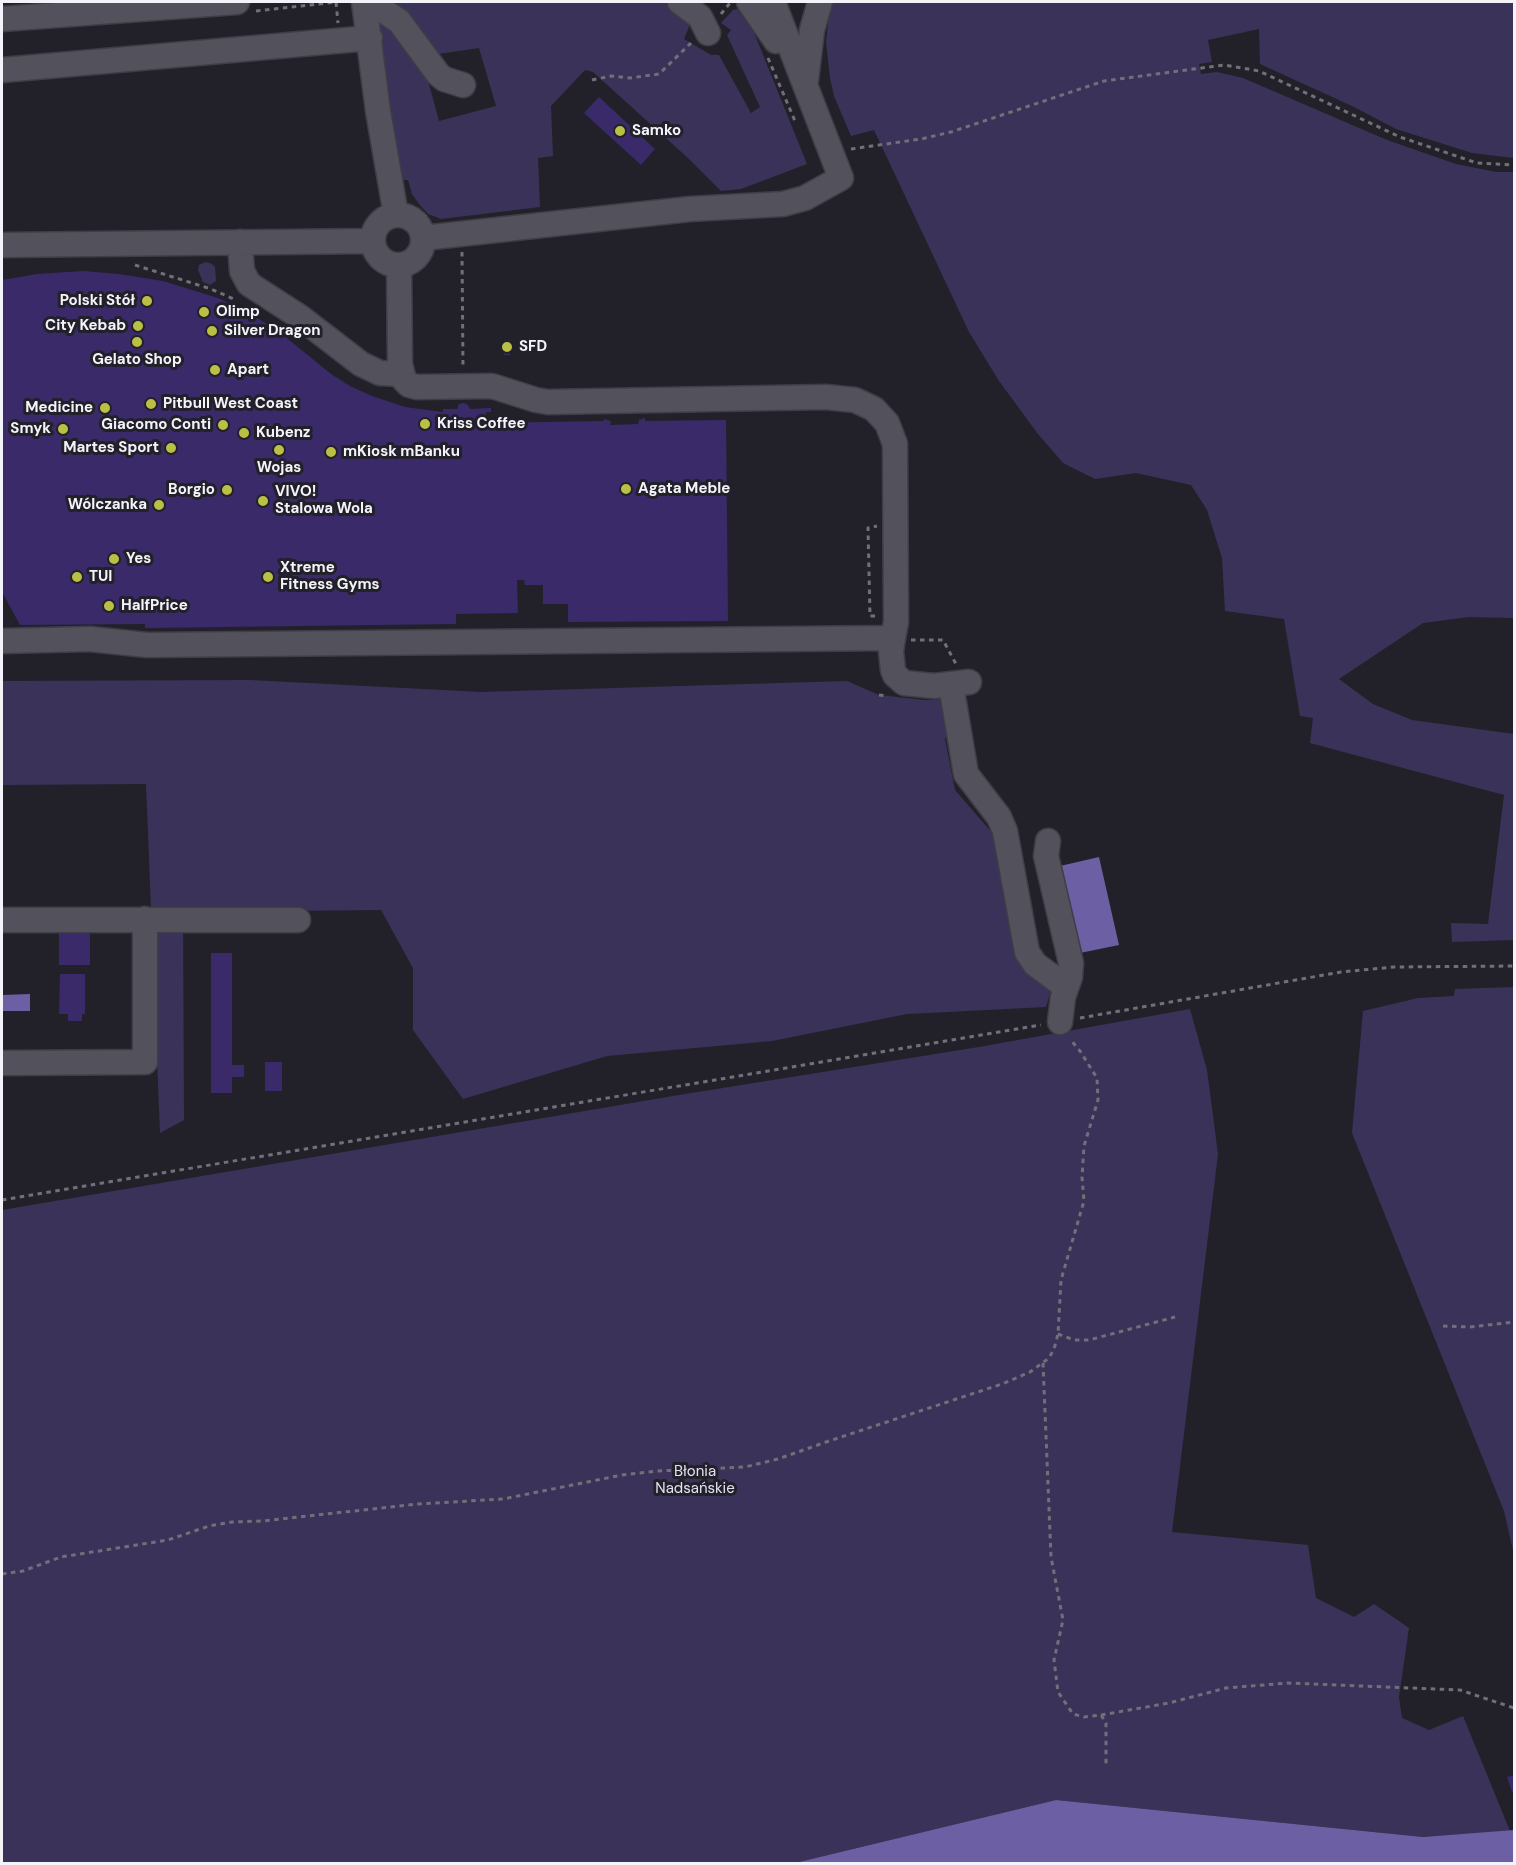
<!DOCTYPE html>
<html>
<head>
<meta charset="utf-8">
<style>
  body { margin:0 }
  #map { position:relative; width:1516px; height:1865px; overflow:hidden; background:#22212a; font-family:"DM Sans",sans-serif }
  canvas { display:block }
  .frame { position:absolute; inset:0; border:3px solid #f4f3fa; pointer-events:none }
</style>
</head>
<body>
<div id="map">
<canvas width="1516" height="1865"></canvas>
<div class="frame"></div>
</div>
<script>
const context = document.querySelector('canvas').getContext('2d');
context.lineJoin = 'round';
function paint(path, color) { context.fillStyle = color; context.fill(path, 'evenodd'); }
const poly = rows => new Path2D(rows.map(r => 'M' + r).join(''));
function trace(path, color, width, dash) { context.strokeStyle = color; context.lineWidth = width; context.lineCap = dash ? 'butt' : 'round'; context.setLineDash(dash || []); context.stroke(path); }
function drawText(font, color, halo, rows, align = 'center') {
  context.font = font + ' "DM Sans",sans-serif'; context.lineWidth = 6; context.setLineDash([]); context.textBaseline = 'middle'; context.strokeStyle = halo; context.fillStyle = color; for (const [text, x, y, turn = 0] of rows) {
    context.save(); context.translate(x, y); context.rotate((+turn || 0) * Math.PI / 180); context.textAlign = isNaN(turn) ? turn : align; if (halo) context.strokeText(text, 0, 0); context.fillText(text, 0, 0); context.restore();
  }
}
paint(poly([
  [384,2,670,2,691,22,684,39,711,55,719,55,751,113,760,107,727,35,731,30,721,23,733,10,737,9,753,30,807,164,741,189,721,191,689,159,593,72,585,70,551,106,553,156,538,158,540,207,441,219,428,214,419,204,412,194,408,180,401,180,377,10,424,66,439,121,496,106,479,48,431,55],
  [839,2,1514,2,1514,158,1472,153,1396,129,1352,106,1260,64,1259,29,1208,40,1212,62,1199,64,1201,74,1217,72,1243,78,1387,140,1456,164,1496,172,1514,172,1514,618,1469,617,1423,623,1339,679,1373,704,1412,720,1514,734,1514,940,1452,942,1451,923,1488,924,1504,795,1310,743,1313,718,1300,716,1284,619,1225,611,1222,558,1207,510,1191,485,1136,473,1095,479,1063,463,1038,434,999,381,969,332,874,130,851,136,834,96,830,78,826,43,830,3],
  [206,262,212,264,215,267,216,281,210,285,203,282,198,270,199,265],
  [250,680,481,692,847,681,879,695,925,700,964,698,945,739,955,790,994,835,1052,987,1046,1007,907,1014,772,1041,607,1056,463,1099,413,1030,413,968,381,910,183,912,184,1120,160,1133,146,784,2,785,2,681],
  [1514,987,1514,1555,1504,1511,1352,1133,1363,1011,1418,998,1454,996,1455,989],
  [1190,1009,1207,1070,1218,1154,1172,1532,1308,1545,1316,1598,1354,1617,1374,1604,1409,1628,1399,1697,1402,1718,1429,1730,1463,1716,1510,1831,1423,1837,1056,1800,795,1863,2,1864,2,1210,679,1095,979,1047]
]), '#3b3259');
paint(poly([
  [1099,857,1119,945,1080,953,1060,866],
  [30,994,30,1011,2,1011,2,995],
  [1056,1800,1423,1837,1514,1830,1514,1863,795,1863]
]), '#6d5fa3');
paint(poly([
  [599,97,655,149,641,165,584,113],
  [84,271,119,274,163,281,218,298,247,312,277,330,331,374,350,386,372,396,405,407,443,412,443,409,457,409,459,404,464,403,468,405,470,409,491,408,491,412,486,412,486,423,604,421,604,419,611,421,610,425,638,424,639,420,645,418,645,421,726,420,728,621,568,622,568,604,543,604,543,585,525,585,524,580,517,580,518,613,456,614,456,624,145,628,145,624,20,625,2,592,2,280,37,274],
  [504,340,510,340,510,355,504,355],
  [59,933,90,933,90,965,59,965],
  [211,953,232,953,232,1065,244,1065,244,1077,232,1077,232,1093,211,1093],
  [60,974,85,974,85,1014,82,1014,82,1021,68,1021,68,1014,59,1014],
  [265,1062,282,1062,282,1091,265,1091],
  [1514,1775,1514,1791,1512,1792,1507,1777]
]), '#3a2a69');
const minor = poly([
  [364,2,378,111,396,215],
  [370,2,399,21,438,74,444,79,463,85],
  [680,2,700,17,708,33],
  [749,2,776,41],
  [2,19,237,2],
  [2,70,370,38],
  [806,80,812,30,820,2],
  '373 240a25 25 0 1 1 50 0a25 25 0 1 1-50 0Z',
  [423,238,690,209,783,204,805,198,841,178,773,2],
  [240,242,242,271,249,284,300,317,361,364,380,373,401,374],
  [2,245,373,241],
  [893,638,891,651,893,670,895,675,904,683,934,686,969,682],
  [2,641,90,639,147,645,893,638,896,622,895,444,887,423,874,409,855,400,826,397,548,402,536,400,492,386,417,387,409,385,404,380,400,364,399,265],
  [951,685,966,774,999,817,1005,831,1027,952,1035,964,1066,987],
  [1048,841,1046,856,1071,963,1070,977,1063,997,1060,1022],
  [2,920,298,920],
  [2,1063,145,1062,145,919]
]);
trace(minor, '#3f3d45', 27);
trace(poly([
  [256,11,336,2,338,23],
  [721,14,730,3],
  [768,58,795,121],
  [592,80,611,76,630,78,659,74,691,43],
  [851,149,921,139,951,132,1104,81,1224,65,1259,71,1400,137,1477,163,1514,165],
  [415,209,427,218],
  [462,252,463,368],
  [135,265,211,289,236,300],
  [875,616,870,616,868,528,877,526],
  [911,640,943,640,956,664],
  [879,695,888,696],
  [1080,1018,1341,972,1394,967,1514,966],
  [2,1200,1041,1025],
  [1443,1326,1469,1327,1514,1322],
  [1058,1334,1074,1340,1089,1340,1175,1317],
  [1043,1363,1051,1557,1063,1620,1054,1660,1058,1692,1073,1714,1084,1717,1101,1715,1106,1723,1106,1766],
  [2,1574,23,1571,61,1557,168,1540,209,1526,232,1522,262,1521,418,1504,503,1499,622,1475,658,1471,745,1467,778,1459,829,1441,1002,1384,1030,1372,1049,1358,1054,1349,1058,1334,1061,1280,1084,1201,1082,1177,1084,1146,1098,1100,1097,1078,1080,1051,1070,1039],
  [1101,1715,1169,1703,1226,1688,1288,1683,1460,1690,1514,1708]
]), '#717078', 3, [4.5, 4.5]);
trace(minor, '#53515c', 24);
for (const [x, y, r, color] of [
  [620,131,6,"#bac045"],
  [147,301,6,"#bac045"],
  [204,312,6,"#bac045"],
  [138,326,6,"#bac045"],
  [212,331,6,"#bac045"],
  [137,342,6,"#bac045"],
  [507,347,6,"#bac045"],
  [215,370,6,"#bac045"],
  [151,404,6,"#bac045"],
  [105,408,6,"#bac045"],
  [425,424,6,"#bac045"],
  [223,425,6,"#bac045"],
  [63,429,6,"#bac045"],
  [244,433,6,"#bac045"],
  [171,448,6,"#bac045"],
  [279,450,6,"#bac045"],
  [331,452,6,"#bac045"],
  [626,489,6,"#bac045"],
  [227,490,6,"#bac045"],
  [263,501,6,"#bac045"],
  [159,505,6,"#bac045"],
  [114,559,6,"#bac045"],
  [77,577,6,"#bac045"],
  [268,577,6,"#bac045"],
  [109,606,6,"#bac045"]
]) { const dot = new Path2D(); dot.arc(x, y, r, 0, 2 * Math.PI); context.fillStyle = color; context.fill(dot); trace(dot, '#22212a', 2); }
drawText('bold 15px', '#f4f3fa', '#22212a', [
  ["Samko",632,131],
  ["Polski Stół",135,301,"right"],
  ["Olimp",216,312],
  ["City Kebab",126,326,"right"],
  ["Silver Dragon",224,331],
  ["SFD",519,347],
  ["Gelato Shop",137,360,"center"],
  ["Apart",227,370],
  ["Pitbull West Coast",163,404],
  ["Medicine",93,408,"right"],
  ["Kriss Coffee",437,424],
  ["Giacomo Conti",211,425,"right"],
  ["Smyk",51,429,"right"],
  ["Kubenz",256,433],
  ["Martes Sport",159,448,"right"],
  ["mKiosk mBanku",343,452],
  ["Wojas",279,468,"center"],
  ["Agata Meble",638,489],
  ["Borgio",215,490,"right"],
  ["VIVO!",275,492],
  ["Stalowa Wola",275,509],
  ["Wólczanka",147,505,"right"],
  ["Yes",126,559],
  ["Xtreme",280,568],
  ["Fitness Gyms",280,585],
  ["TUI",89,577],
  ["HalfPrice",121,606]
], 'left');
drawText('15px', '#e4e1f5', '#22212a', [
  ["Błonia",695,1472],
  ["Nadsańskie",695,1489]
]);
</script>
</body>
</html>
